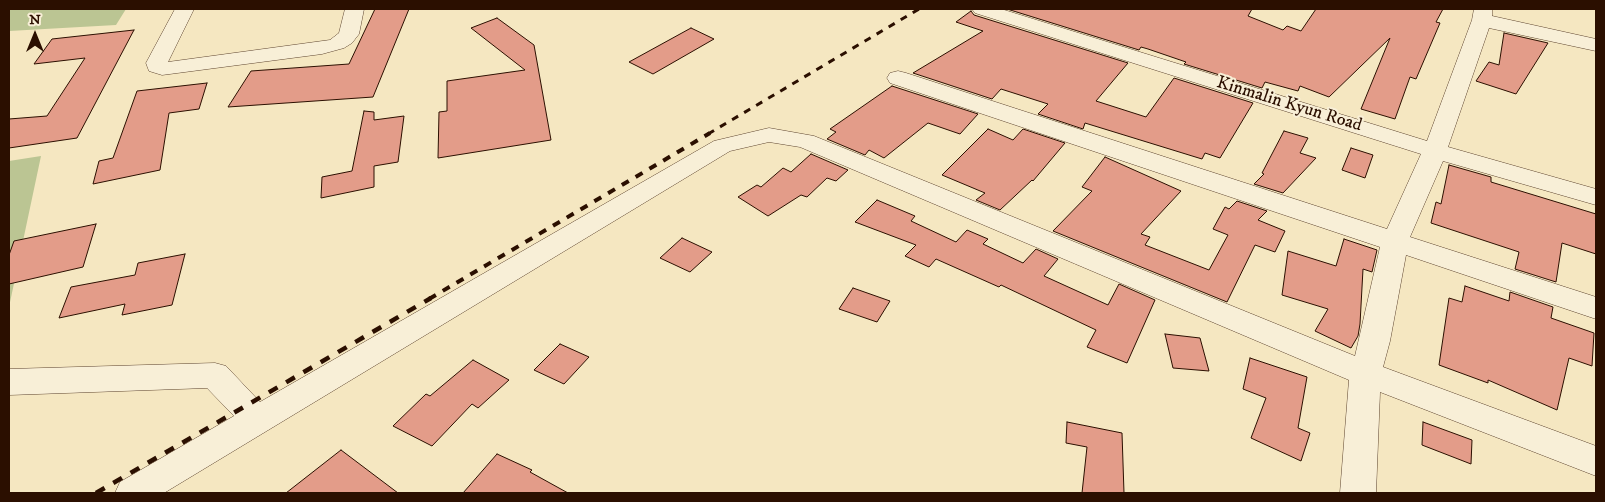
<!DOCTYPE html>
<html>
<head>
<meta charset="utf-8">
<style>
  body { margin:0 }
  #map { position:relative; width:1605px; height:502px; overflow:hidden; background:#f5e7c1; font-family:"IM FELL DW Pica",serif }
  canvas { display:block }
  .frame { position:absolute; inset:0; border:10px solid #2b0f00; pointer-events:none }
  .north { position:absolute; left:10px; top:10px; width:50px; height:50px; -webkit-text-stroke:4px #f8efd7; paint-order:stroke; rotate:0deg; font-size:14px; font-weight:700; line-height:20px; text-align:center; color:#2b0f00 }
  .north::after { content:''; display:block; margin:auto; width:18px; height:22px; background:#2b0f00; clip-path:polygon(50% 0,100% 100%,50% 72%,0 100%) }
</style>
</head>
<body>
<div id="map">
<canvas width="1605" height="502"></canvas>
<div class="frame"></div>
<div class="north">N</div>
</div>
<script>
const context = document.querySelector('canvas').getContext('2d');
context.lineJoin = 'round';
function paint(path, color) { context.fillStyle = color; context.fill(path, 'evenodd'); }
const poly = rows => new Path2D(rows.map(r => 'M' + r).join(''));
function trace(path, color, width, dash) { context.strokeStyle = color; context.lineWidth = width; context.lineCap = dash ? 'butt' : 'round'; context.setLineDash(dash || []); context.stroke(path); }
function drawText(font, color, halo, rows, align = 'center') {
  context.font = font + ' "IM FELL DW Pica",serif'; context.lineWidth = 4; context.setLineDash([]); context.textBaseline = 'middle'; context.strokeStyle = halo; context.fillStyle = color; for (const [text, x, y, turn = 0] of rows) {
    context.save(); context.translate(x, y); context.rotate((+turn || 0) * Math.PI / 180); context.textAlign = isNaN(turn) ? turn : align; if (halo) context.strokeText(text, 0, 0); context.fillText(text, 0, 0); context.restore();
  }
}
paint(poly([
  [9,9,126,9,116,25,9,31],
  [41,156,9,307,9,161]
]), '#bbc593');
const building = poly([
  [375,9,409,9,373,97,228,107,251,71,349,64,375,9],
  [1007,9,1252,9,1248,16,1283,30,1287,26,1301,31,1316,9,1443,9,1436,22,1440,23,1416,79,1410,77,1395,119,1361,109,1390,38,1329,97,1300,86,1298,91,1265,82,1262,88,1184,64,1186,62,1148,49,1141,47,1139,50,1007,9],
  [971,11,974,15,1128,63,1096,101,1146,117,1174,78,1253,103,1220,158,1205,153,1202,159,1085,123,1083,129,1038,114,1048,104,1001,89,992,99,913,73,983,31,956,22,971,11],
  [497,18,534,45,551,140,438,158,439,112,447,111,447,81,525,70,471,28,497,18],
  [691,28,714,39,653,74,629,62,691,28],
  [134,30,77,138,9,148,9,119,47,116,85,58,34,64,52,39,134,30],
  [1504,33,1548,43,1516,94,1476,81,1489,62,1499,65,1504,33],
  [207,83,199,109,169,113,160,170,93,184,99,161,113,158,137,91,207,83],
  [892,86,978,114,960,134,928,123,884,158,869,150,865,155,827,139,836,132,830,129,892,86],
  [364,111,374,112,374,120,404,116,398,162,374,166,374,187,321,198,322,177,352,171,364,111],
  [988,129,1013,140,1023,129,1065,143,1033,181,1032,180,1000,210,976,200,985,193,942,175,988,129],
  [1284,131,1308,138,1300,153,1316,158,1283,193,1254,184,1264,174,1262,173,1284,131],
  [1351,148,1373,155,1365,178,1342,170,1351,148],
  [811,154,848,170,836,181,827,178,807,197,801,195,768,216,738,197,757,185,761,187,783,168,791,172,811,154],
  [1105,157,1181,191,1141,234,1150,237,1145,245,1209,270,1228,235,1213,229,1225,207,1229,209,1237,201,1267,211,1258,220,1285,231,1275,252,1255,245,1227,302,1053,231,1092,191,1082,187,1105,157],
  [1449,165,1491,177,1491,182,1596,214,1596,254,1562,243,1556,282,1515,269,1519,252,1431,223,1436,202,1441,204,1449,165],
  [877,200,915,216,911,221,956,242,967,230,988,239,983,244,1023,263,1036,249,1058,259,1044,276,1108,305,1119,284,1155,300,1127,363,1087,347,1096,330,1001,285,999,287,936,259,929,267,905,256,916,245,855,222,877,200],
  [96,224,83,267,9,284,9,255,14,241,96,224],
  [682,238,712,252,690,272,660,258,682,238],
  [1344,239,1377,250,1372,272,1363,269,1360,324,1358,336,1351,348,1315,331,1328,309,1282,295,1288,251,1336,266,1344,239],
  [185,254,172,305,122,315,125,304,59,318,71,287,135,275,138,263,185,254],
  [1465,286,1509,301,1510,292,1553,307,1551,318,1594,333,1592,366,1569,358,1557,410,1488,380,1488,383,1439,365,1449,298,1462,302,1465,286],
  [853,288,890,301,877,322,839,309,853,288],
  [1165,334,1200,338,1209,371,1173,368,1165,334],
  [560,344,589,357,564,384,534,370,560,344],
  [1250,358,1307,377,1298,428,1310,433,1301,461,1251,438,1266,398,1243,389,1250,358],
  [473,360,509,380,478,408,472,404,432,446,393,426,426,394,430,396,473,360],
  [1067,422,1122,433,1124,493,1082,493,1087,447,1066,443,1067,422],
  [1423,422,1472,440,1471,464,1422,445,1423,422],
  [341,450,398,493,286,493,341,450],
  [497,454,532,470,530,472,568,493,463,493,497,454]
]);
paint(building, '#e39c89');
trace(building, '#2b0f00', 1);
const minor = poly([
  [175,9,194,9,168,62,330,40,339,33,345,9,364,9,359,34,352,43,344,48,322,54,162,75,149,71,146,63,175,9],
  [972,9,1001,9,1427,141,1472,20,1474,9,1492,9,1492,16,1596,39,1596,51,1489,28,1448,147,1596,189,1596,205,1443,161,1410,237,1596,297,1596,319,1406,255,1390,341,1383,367,1596,446,1596,476,1380,392,1376,493,1340,493,1349,380,800,147,769,142,730,151,164,493,115,493,120,482,234,416,207,388,9,395,9,369,215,363,226,366,260,402,714,141,769,128,814,136,1355,356,1380,247,890,83,887,78,890,73,898,71,906,73,1387,229,1421,154,975,13,972,9]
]);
trace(minor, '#5e4530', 1);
paint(minor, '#f8efd7');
trace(poly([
  [708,134,919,9]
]), '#2b0f00', 3, [7, 7]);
trace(poly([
  [429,299,710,133]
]), '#2b0f00', 4, [8, 8]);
trace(poly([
  [96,493,431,298]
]), '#2b0f00', 4.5, [10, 10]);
drawText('18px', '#2b0f00', '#f8efd7', [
  ["Kinmalin Kyun Road",1289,105,17]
]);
</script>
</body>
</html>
